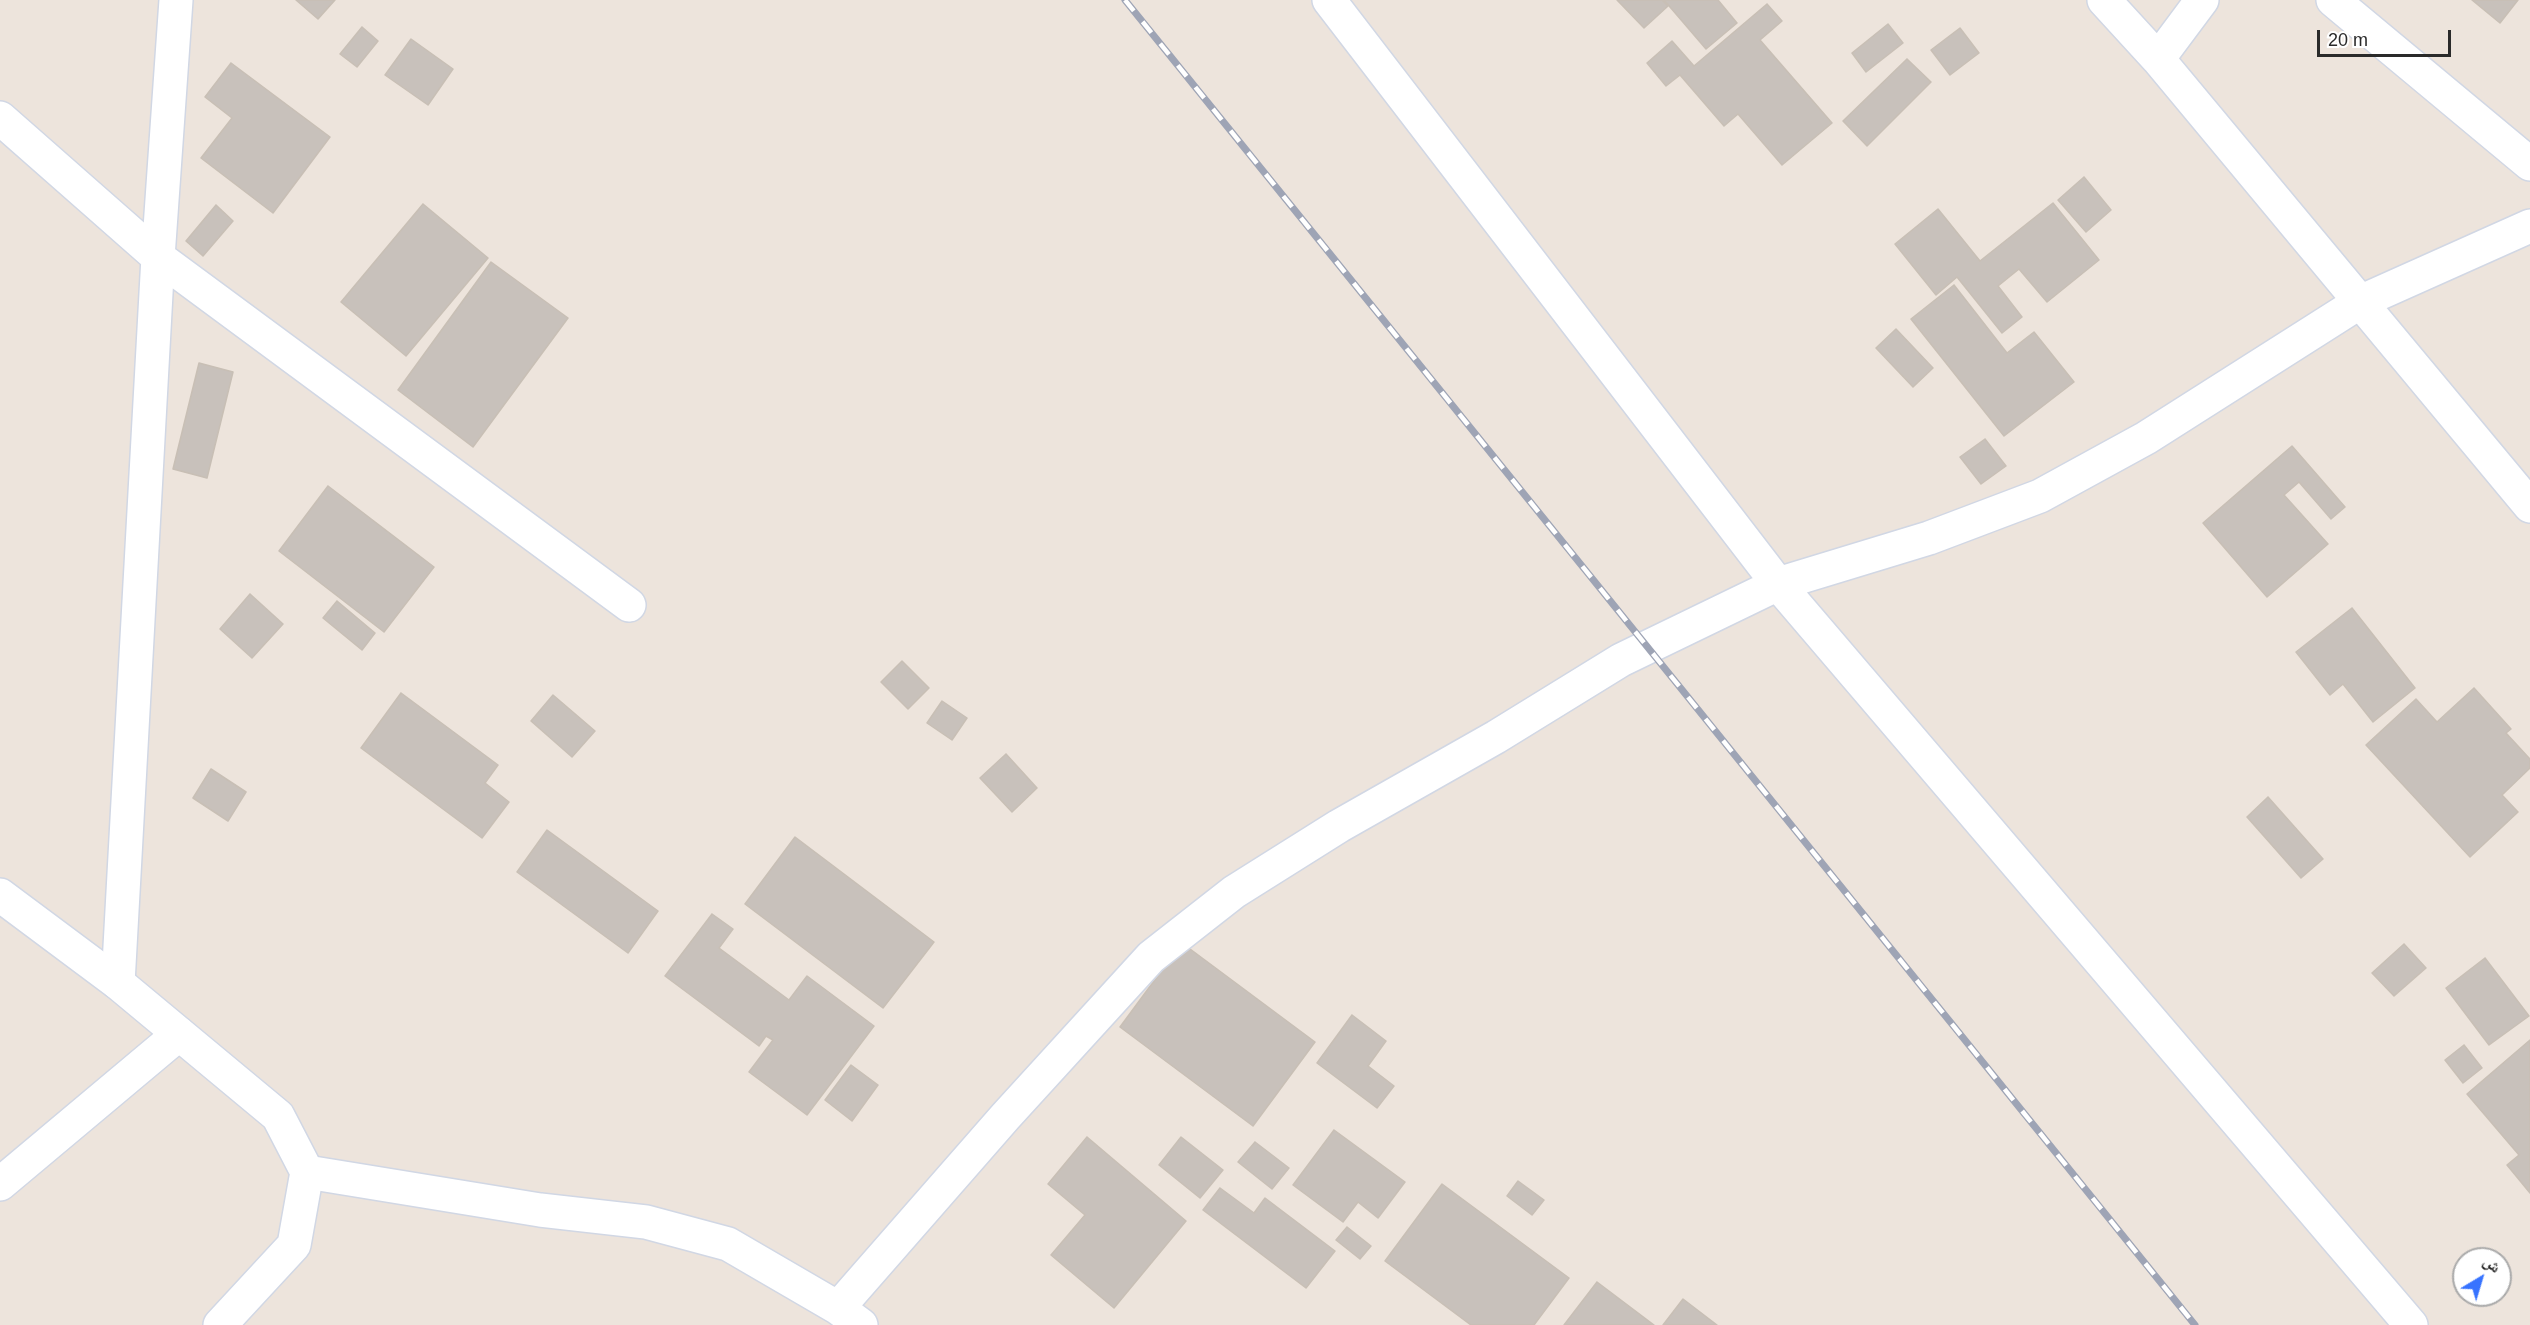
<!DOCTYPE html>
<html>
<head>
<meta charset="utf-8">
<style>
  body { margin:0 }
  #map { position:relative; width:2530px; height:1325px; overflow:hidden; background:#ede4dc; font-family:Arial,"Noto Naskh Arabic",sans-serif }
  canvas { display:block }
  .north { position:absolute; left:2452px; top:1247px; width:60px; height:60px; box-sizing:border-box; background:#fff; border:2px solid #aaa; border-radius:50%; rotate:38deg; font-size:16px; font-weight:700; line-height:24px; text-align:center; color:#2a2a2a }
  .north::after { content:''; display:block; margin:auto; width:21px; height:27px; background:#3773ff; clip-path:polygon(50% 0,100% 100%,50% 72%,0 100%) }
  .scale { position:absolute; left:2317px; top:30px; width:134px; height:27px; box-sizing:border-box; border:3px solid #2a2a2a; border-top:0; padding-left:8px; font-size:18px; line-height:21px; white-space:nowrap; color:#2a2a2a; -webkit-text-stroke:4px #fff; paint-order:stroke }
</style>
</head>
<body>
<div id="map">
<canvas width="2530" height="1325"></canvas>
<div class="north">ش</div>
<div class="scale">20 m</div>
</div>
<script>
const context = document.querySelector('canvas').getContext('2d');
context.lineJoin = 'round';
function paint(path, color) { context.fillStyle = color; context.fill(path, 'evenodd'); }
const poly = rows => new Path2D(rows.map(r => 'M' + r).join(''));
function trace(path, color, width, dash) { context.strokeStyle = color; context.lineWidth = width; context.lineCap = dash ? 'butt' : 'round'; context.setLineDash(dash || []); context.stroke(path); }
const building = poly([
  [296,0,335,0,318,19,296,0],
  [1617,0,1662,0,1668,6,1644,28,1617,0],
  [1664,0,1718,0,1737,23,1706,49,1664,0],
  [2472,0,2518,0,2500,23,2472,0],
  [1767,4,1782,21,1760,40,1832,123,1782,165,1738,114,1724,126,1680,75,1666,86,1647,63,1672,41,1694,66,1767,4],
  [1888,24,1903,43,1866,72,1852,53,1888,24],
  [362,27,378,41,357,67,340,54,362,27],
  [1960,28,1979,53,1950,75,1931,50,1960,28],
  [411,39,453,69,428,105,385,75,411,39],
  [1907,59,1931,82,1867,146,1843,121,1907,59],
  [231,63,330,137,273,213,201,158,232,118,205,97,231,63],
  [2084,177,2111,210,2086,232,2058,200,2084,177],
  [2053,203,2099,260,2047,302,2019,269,1998,286,2022,317,2002,333,1957,277,1936,295,1895,244,1938,209,1980,261,2053,203],
  [423,204,488,258,406,356,341,302,423,204],
  [216,205,233,221,203,256,186,241,216,205],
  [491,262,568,318,473,447,398,390,491,262],
  [1954,285,2007,353,2034,332,2074,382,2004,436,1911,319,1954,285],
  [1896,329,1933,368,1913,387,1876,348,1896,329],
  [199,363,233,372,207,478,173,469,199,363],
  [1985,439,2006,466,1981,484,1960,457,1985,439],
  [2292,446,2345,507,2331,519,2299,482,2284,495,2328,544,2267,597,2203,523,2292,446],
  [328,486,434,567,384,632,279,551,328,486],
  [250,594,283,624,252,658,220,629,250,594],
  [337,601,375,633,362,650,323,618,337,601],
  [2352,608,2415,688,2373,722,2343,684,2330,695,2296,652,2352,608],
  [902,661,929,688,908,709,881,682,902,661],
  [2474,688,2511,729,2506,733,2530,759,2530,768,2502,795,2518,812,2470,857,2366,745,2416,699,2437,722,2474,688],
  [401,693,498,765,485,783,509,802,482,838,361,748,401,693],
  [553,695,595,731,572,757,531,721,553,695],
  [942,701,967,718,952,740,927,723,942,701],
  [1006,754,1037,788,1012,812,980,778,1006,754],
  [211,769,246,792,228,821,193,798,211,769],
  [2268,797,2323,859,2301,878,2247,817,2268,797],
  [547,830,658,911,628,953,517,872,547,830],
  [795,837,934,942,883,1008,745,904,795,837],
  [712,914,733,929,719,948,789,1000,807,976,874,1026,807,1115,749,1072,773,1040,766,1036,759,1046,665,976,712,914],
  [1182,943,1315,1042,1253,1126,1120,1027,1182,943],
  [2404,944,2426,968,2394,996,2372,973,2404,944],
  [2485,958,2529,1016,2489,1045,2446,988,2485,958],
  [1352,1015,1386,1041,1368,1066,1394,1086,1377,1108,1317,1063,1352,1015],
  [2530,1040,2530,1193,2507,1165,2519,1155,2467,1094,2530,1040],
  [2464,1045,2482,1068,2463,1083,2445,1060,2464,1045],
  [851,1065,878,1085,852,1121,825,1100,851,1065],
  [1334,1130,1405,1182,1378,1218,1358,1202,1343,1222,1293,1185,1334,1130],
  [1087,1137,1186,1221,1114,1308,1051,1255,1085,1215,1048,1184,1087,1137],
  [1181,1137,1223,1170,1200,1198,1159,1165,1181,1137],
  [1255,1142,1289,1168,1272,1189,1238,1162,1255,1142],
  [1518,1181,1544,1200,1532,1215,1507,1196,1518,1181],
  [1442,1184,1569,1278,1534,1325,1471,1325,1385,1261,1442,1184],
  [1220,1188,1254,1213,1265,1198,1335,1251,1306,1288,1203,1210,1220,1188],
  [1347,1227,1371,1246,1360,1259,1336,1240,1347,1227],
  [1597,1282,1654,1325,1564,1325,1597,1282],
  [1683,1299,1717,1325,1663,1325,1683,1299]
]);
paint(building, '#c8c1bb');
trace(building, '#c8bfb5', 1.5);
const street = poly([
  [1329,0,1778,584,2411,1325],
  [2104,0,2158,59,2530,506],
  [2333,0,2530,164],
  [2158,59,2202,0],
  [0,118,158,257,629,605],
  [118,983,158,257,176,0],
  [307,1172,540,1210,646,1222,728,1244,838,1308,861,1325],
  [0,1184,179,1034],
  [838,1308,1005,1117,1151,957,1234,892,1339,826,1496,737,1621,660,1778,584,1929,538,2040,496,2146,438,2360,302,2530,226]
]);
const secondary = poly([
  [0,895,118,983,278,1116,307,1172,294,1245,220,1325]
]);
trace(street, '#d1d7e4', 36);
trace(secondary, '#d1d7e4', 36);
trace(street, '#fff', 33);
trace(secondary, '#fff', 33);
const rail = poly([
  [1125,0,2195,1325]
]);
trace(rail, '#9ea4b5', 7);
trace(rail, '#fff', 4.5, [14]);
</script>
</body>
</html>
